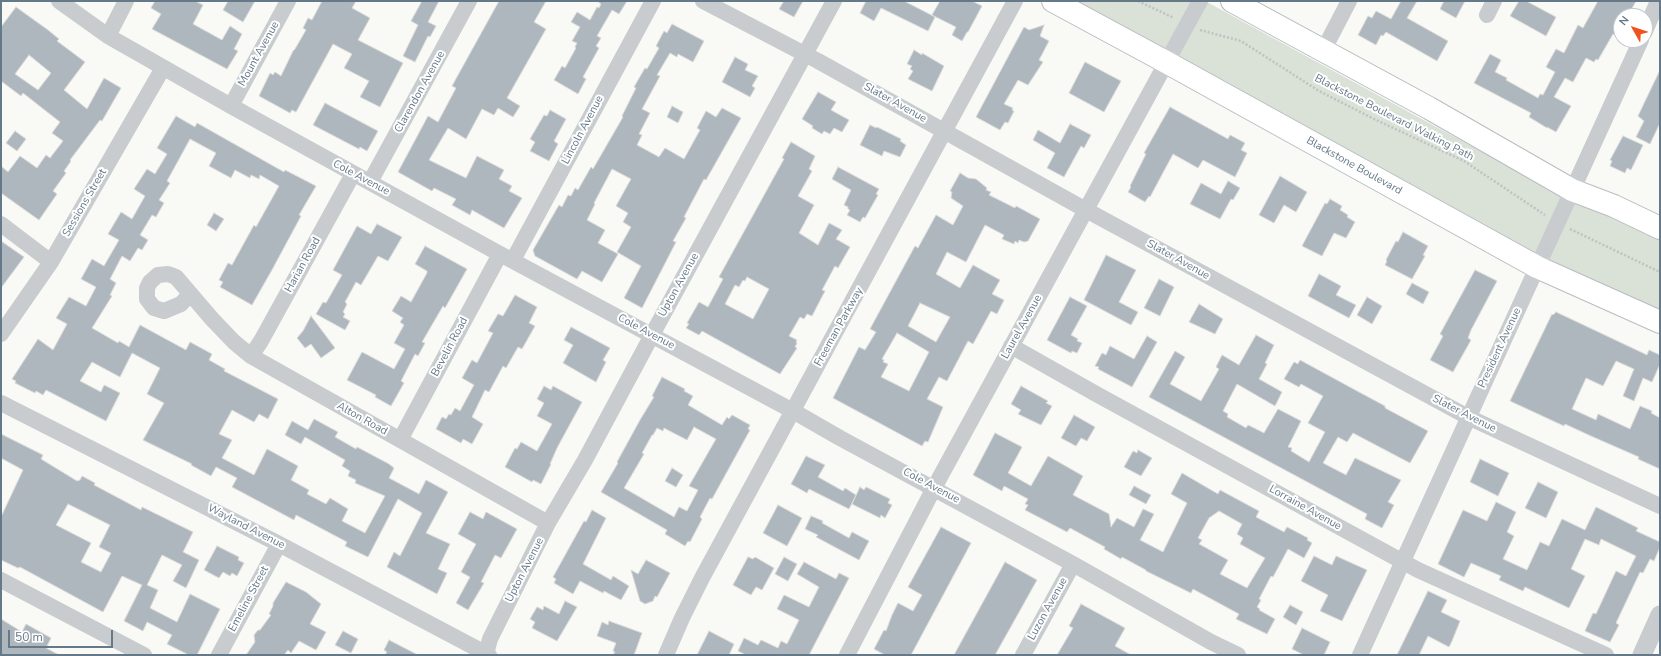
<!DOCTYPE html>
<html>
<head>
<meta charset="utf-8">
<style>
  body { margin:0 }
  #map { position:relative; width:1661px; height:656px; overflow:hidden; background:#f9f9f6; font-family:"Nunito Sans",sans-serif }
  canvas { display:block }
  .frame { position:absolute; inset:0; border:2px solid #657989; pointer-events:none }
  .north { position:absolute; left:1613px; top:8px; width:40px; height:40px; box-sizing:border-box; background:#fff; border:1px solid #c1c9d0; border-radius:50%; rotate:309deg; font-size:11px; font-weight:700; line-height:16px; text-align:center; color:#657989 }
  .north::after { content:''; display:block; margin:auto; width:14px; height:18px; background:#ef521f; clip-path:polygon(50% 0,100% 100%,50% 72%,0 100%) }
  .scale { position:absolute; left:8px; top:630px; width:105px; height:18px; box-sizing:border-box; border:2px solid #657989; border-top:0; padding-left:5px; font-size:12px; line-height:14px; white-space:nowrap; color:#657989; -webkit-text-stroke:3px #fff; paint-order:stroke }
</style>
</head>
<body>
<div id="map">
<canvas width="1661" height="656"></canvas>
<div class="frame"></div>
<div class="north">N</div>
<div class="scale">50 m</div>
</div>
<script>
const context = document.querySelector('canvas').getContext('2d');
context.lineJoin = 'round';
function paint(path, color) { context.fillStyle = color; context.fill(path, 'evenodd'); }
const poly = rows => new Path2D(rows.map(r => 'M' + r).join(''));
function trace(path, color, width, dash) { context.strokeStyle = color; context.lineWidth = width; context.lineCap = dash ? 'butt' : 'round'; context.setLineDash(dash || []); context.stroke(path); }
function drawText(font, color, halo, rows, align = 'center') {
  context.font = font + ' "Nunito Sans",sans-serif'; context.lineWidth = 4; context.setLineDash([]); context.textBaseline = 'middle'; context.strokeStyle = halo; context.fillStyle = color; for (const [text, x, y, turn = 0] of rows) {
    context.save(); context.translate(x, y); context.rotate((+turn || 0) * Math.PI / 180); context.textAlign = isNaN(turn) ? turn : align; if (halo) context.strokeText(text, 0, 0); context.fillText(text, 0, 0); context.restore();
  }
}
paint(poly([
  [1071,1,1205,1,1552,190,1660,239,1660,312,1554,263,1451,210]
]), '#dae1d6');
const building = poly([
  [155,1,195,1,203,5,193,24,222,40,230,26,242,34,234,49,238,51,227,69,152,29,161,14,151,8,155,1],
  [228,1,255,1,243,22,223,10,228,1],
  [322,1,356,1,352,8,370,18,358,40,403,63,380,107,360,97,369,81,344,68,352,54,333,44,296,112,292,110,290,113,259,96,270,73,273,75,275,72,281,76,293,51,295,49,306,30,303,28,308,18,312,20,322,1],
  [422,1,439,1,428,22,436,26,430,37,428,36,415,62,403,56,418,25,411,21,422,1],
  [499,1,546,1,534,22,546,29,507,98,520,106,513,117,498,108,494,115,482,109,466,139,448,128,429,160,466,178,477,156,504,170,499,179,512,186,509,191,522,198,504,228,472,210,470,215,452,205,456,199,434,188,432,191,398,172,428,116,438,122,456,88,452,86,499,1],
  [597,1,627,1,619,14,612,10,597,36,601,38,596,46,599,48,583,77,586,79,578,94,554,80,562,66,565,68,576,48,575,47,577,43,572,41,580,27,571,22,577,12,590,20,597,7,599,8,601,4,597,1],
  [784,1,803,1,794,17,779,9,784,1],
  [866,1,904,1,935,17,928,31,881,8,874,21,860,13,866,1],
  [940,1,972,1,982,6,968,32,967,32,962,41,952,35,956,27,932,15,940,1],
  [1401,1,1417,1,1407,18,1448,41,1437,61,1386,32,1383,36,1381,35,1376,45,1358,35,1368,16,1372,18,1376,11,1391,19,1401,1],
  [1444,1,1465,1,1456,18,1440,9,1444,1],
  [1519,1,1526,1,1556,17,1546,36,1510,16,1519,1],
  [1598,1,1636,1,1628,16,1621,16,1621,29,1617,36,1613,34,1598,60,1596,59,1594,62,1586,58,1573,82,1565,78,1554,97,1571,106,1556,132,1547,127,1547,128,1529,117,1531,113,1474,83,1490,54,1501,60,1495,72,1507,78,1506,80,1538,98,1540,94,1543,95,1555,72,1546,67,1556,49,1564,53,1578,25,1583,28,1598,1],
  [16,7,48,30,59,39,57,41,85,62,64,90,87,109,104,78,121,88,102,121,100,120,70,160,71,161,64,171,66,173,53,191,57,194,39,220,1,193,1,166,8,172,20,156,37,168,46,155,50,158,63,141,52,133,60,122,23,93,21,96,1,81,1,27,16,7],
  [29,55,51,73,38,90,15,74,29,55],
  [672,24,704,41,693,62,678,54,677,57,670,53,657,75,660,76,642,109,650,113,639,134,642,135,637,145,659,157,665,148,684,159,700,130,697,128,706,111,716,117,722,108,741,118,706,180,704,179,684,217,686,218,673,241,676,242,642,308,624,298,641,266,617,252,631,227,623,222,628,213,616,206,631,179,612,169,594,203,595,204,587,220,605,230,598,243,618,254,602,282,582,271,577,279,535,256,533,250,559,205,562,207,568,195,571,196,575,188,578,190,591,167,593,169,623,117,622,116,636,88,634,87,645,68,647,69,659,48,656,46,664,31,667,33,672,24],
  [1044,25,1040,36,1049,41,1039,60,1043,62,1028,85,1018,80,1004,104,1013,108,1012,110,1014,111,1008,123,1005,122,1000,130,976,117,1024,27,1029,30,1044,25],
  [914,50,922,55,922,53,944,66,932,91,908,79,913,71,910,69,912,66,907,64,914,50],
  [735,57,748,64,745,70,758,76,752,86,755,88,750,97,722,82,735,57],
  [1085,62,1121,81,1104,112,1069,93,1085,62],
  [1660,70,1660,123,1650,144,1636,137,1644,121,1638,116,1660,70],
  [818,92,836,102,831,110,849,120,842,132,834,128,830,134,824,131,822,134,812,128,813,126,802,119,818,92],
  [325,103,378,131,367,151,360,147,359,149,313,125,325,103],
  [672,106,683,112,678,123,667,117,672,106],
  [1170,107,1228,139,1230,135,1245,143,1241,150,1247,153,1235,177,1203,160,1198,168,1173,154,1150,197,1149,196,1145,202,1128,192,1131,187,1130,186,1146,154,1144,153,1170,107],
  [550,110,566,119,554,141,558,144,549,161,530,151,535,142,530,139,544,115,547,116,550,110],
  [176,116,195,127,197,123,284,172,285,170,316,186,299,215,301,216,273,268,252,305,220,287,223,282,219,280,228,263,232,265,254,225,256,227,279,186,260,175,259,179,251,175,250,178,235,170,231,178,209,166,216,153,190,139,167,181,170,183,159,200,164,203,156,217,152,215,140,235,148,240,142,250,138,248,130,261,122,256,110,279,116,283,110,295,112,296,92,328,118,343,119,341,129,347,140,325,186,350,190,342,212,354,209,360,225,369,224,371,278,399,268,419,259,414,254,422,232,410,219,434,232,440,222,458,254,475,267,449,298,466,291,480,309,490,307,494,326,504,330,498,348,509,342,521,365,533,385,496,355,483,356,480,348,476,350,471,342,466,345,460,305,437,301,444,285,435,292,421,308,430,314,419,338,432,335,437,356,449,357,447,389,464,394,468,389,478,419,494,426,480,448,492,426,533,450,544,438,569,447,573,437,594,387,567,394,552,400,556,422,513,398,499,368,557,345,546,347,542,296,515,294,520,232,487,237,478,216,467,211,476,191,465,192,464,143,440,164,403,147,394,160,368,132,353,120,377,92,362,80,381,101,392,104,385,120,393,106,421,46,390,43,395,36,391,35,393,15,383,16,381,12,379,38,339,53,350,67,324,56,318,69,297,86,306,96,287,81,279,92,259,104,266,119,240,108,234,121,212,132,219,145,196,134,189,147,169,155,174,167,154,157,148,176,116],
  [1070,124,1091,135,1084,148,1081,146,1064,177,1047,168,1055,153,1033,140,1038,130,1060,143,1070,124],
  [870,125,876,128,877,127,901,139,900,141,906,145,900,157,884,151,882,156,860,145,870,125],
  [15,131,26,139,17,151,6,143,15,131],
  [1623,136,1643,145,1631,170,1627,168,1625,173,1610,166,1612,161,1610,160,1623,136],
  [791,142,815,156,809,169,812,171,798,196,814,205,799,233,818,245,829,223,842,230,836,239,850,247,838,268,835,266,822,290,825,291,812,316,807,314,804,319,800,317,789,336,797,340,796,342,797,343,795,347,797,348,780,374,702,331,699,335,686,328,689,324,687,323,699,302,708,307,723,279,719,277,784,159,782,158,791,142],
  [747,277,769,289,753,319,725,304,735,285,739,287,743,280,745,281,747,277],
  [838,167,879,189,876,194,878,195,865,218,863,217,860,222,847,215,850,210,848,209,848,207,844,205,851,190,832,179,838,167],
  [960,173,968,178,976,179,987,188,986,190,991,192,989,195,1015,208,1016,206,1040,219,1028,241,1024,242,1019,240,1018,243,1015,241,1014,244,1002,239,1004,235,985,225,966,262,947,252,936,274,960,288,973,265,1000,280,992,294,1004,300,997,314,991,311,973,344,968,341,947,381,939,377,927,399,943,407,928,442,925,441,922,446,833,398,859,347,865,350,876,332,870,329,915,246,918,248,936,215,953,225,963,206,951,198,952,192,950,191,960,173],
  [920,303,950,317,936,342,908,326,920,303],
  [897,333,929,352,909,391,881,377,888,364,883,362,884,360,882,359,897,333],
  [1280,176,1307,192,1296,212,1284,205,1274,223,1259,215,1280,176],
  [1228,181,1240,188,1233,200,1231,199,1220,219,1190,204,1201,183,1221,194,1228,181],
  [1330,199,1342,206,1340,210,1348,215,1347,217,1355,222,1346,238,1334,233,1322,256,1302,246,1325,203,1327,204,1330,199],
  [214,213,224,219,216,231,207,225,214,213],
  [377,224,402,237,388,261,378,256,361,285,356,282,345,302,347,304,343,312,345,314,343,317,350,321,345,330,316,314,323,302,326,303,342,275,333,270,357,226,371,234,377,224],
  [1403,232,1428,246,1423,255,1425,256,1412,279,1385,265,1387,261,1386,260,1396,241,1398,242,1403,232],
  [1,241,24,257,1,288,1,241],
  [425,246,467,269,445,308,443,306,422,342,425,343,418,356,415,354,401,381,404,383,391,406,375,397,376,395,347,380,362,352,394,369,405,349,394,343,404,325,400,322,403,318,392,311,401,296,411,302,427,273,427,271,415,264,425,246],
  [1106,255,1136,270,1119,302,1138,312,1131,325,1084,300,1106,255],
  [1475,270,1497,281,1471,330,1468,338,1471,340,1453,372,1430,360,1443,336,1440,334,1475,270],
  [1319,274,1341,286,1336,295,1356,305,1349,318,1308,296,1319,274],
  [1159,279,1174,287,1160,316,1144,308,1159,279],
  [1412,283,1429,292,1423,304,1406,294,1412,283],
  [515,295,537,307,529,323,535,326,522,349,518,347,506,368,503,366,489,392,485,390,472,417,483,424,472,444,463,439,461,443,436,429,442,417,446,419,449,414,451,415,455,408,460,411,474,385,462,378,472,360,477,363,493,333,488,331,498,314,503,316,515,295],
  [1070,297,1087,306,1071,335,1078,339,1077,341,1082,343,1077,353,1072,351,1071,353,1047,340,1070,297],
  [1367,297,1382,306,1372,324,1357,315,1367,297],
  [1199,304,1223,319,1215,334,1189,322,1199,304],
  [1556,312,1647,355,1649,350,1660,355,1660,364,1652,382,1643,378,1634,401,1623,396,1634,369,1616,361,1603,386,1586,378,1572,409,1596,420,1598,414,1630,429,1640,406,1652,411,1651,413,1660,418,1660,469,1638,459,1639,457,1591,436,1565,424,1564,426,1510,401,1552,314,1553,315,1556,312],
  [311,316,335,348,321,358,311,344,305,348,297,338,303,331,311,316],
  [571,327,610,348,603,360,606,362,596,382,563,363,573,345,564,340,571,327],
  [1256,335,1274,345,1265,363,1267,364,1259,379,1282,392,1275,406,1237,384,1223,411,1228,414,1227,417,1246,428,1248,425,1264,433,1278,409,1301,421,1288,447,1292,448,1291,451,1309,462,1325,432,1308,423,1323,396,1301,384,1299,387,1297,386,1284,379,1294,362,1298,364,1300,360,1357,391,1385,406,1385,408,1428,431,1410,463,1353,433,1347,442,1338,437,1323,463,1346,475,1355,458,1401,480,1388,502,1394,505,1382,528,1365,519,1367,514,1149,397,1175,351,1185,357,1170,384,1201,401,1219,369,1216,367,1222,355,1239,365,1256,335],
  [1147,336,1157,342,1132,387,1098,369,1099,367,1095,366,1102,353,1106,355,1110,346,1134,359,1147,336],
  [662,377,685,389,684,391,693,396,688,405,722,425,727,417,729,419,732,415,750,425,748,429,750,430,712,499,710,498,700,517,702,519,690,542,688,541,685,546,665,534,667,530,601,492,618,463,617,462,640,420,654,397,652,396,662,377],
  [694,427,716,439,689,486,698,490,687,511,679,507,674,517,624,488,644,454,642,453,652,435,653,435,657,428,663,431,664,428,687,440,694,427],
  [544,386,551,390,553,386,582,402,557,448,550,464,551,464,541,484,533,480,532,482,505,467,515,448,517,449,521,442,537,451,552,424,537,416,544,403,537,399,544,386],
  [1021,386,1048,401,1046,403,1052,406,1041,425,1018,414,1021,410,1011,404,1021,386],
  [1074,415,1095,427,1087,441,1081,438,1076,446,1061,438,1074,415],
  [995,433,1022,447,1008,473,1031,486,1048,456,1083,476,1073,495,1109,514,1111,527,1117,518,1134,527,1143,509,1154,514,1140,540,1163,552,1187,503,1171,494,1182,473,1218,494,1220,490,1259,511,1256,517,1284,532,1287,527,1308,538,1307,540,1312,543,1304,558,1288,549,1273,577,1271,576,1259,599,1261,600,1257,607,1260,609,1259,610,1275,619,1267,634,1236,619,1239,614,1193,589,1191,593,1146,571,1146,570,1122,557,1121,559,1104,549,1105,547,1070,528,1067,532,1025,510,1028,505,1025,504,1028,499,1004,486,1002,491,973,475,995,433],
  [1219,511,1242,524,1237,534,1243,538,1240,544,1265,558,1247,588,1220,574,1228,560,1199,544,1202,540,1198,538,1209,518,1219,511],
  [1,434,43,455,41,459,77,481,80,480,82,476,95,483,94,485,141,510,142,507,193,532,183,552,199,560,186,588,173,581,182,565,162,555,147,585,158,590,150,608,177,622,190,594,220,609,197,655,189,655,167,644,172,635,147,622,143,631,124,621,142,585,122,576,103,612,20,567,18,568,1,560,1,517,23,470,1,458,1,434],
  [68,504,110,525,99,547,111,553,101,572,81,562,91,543,56,525,68,504],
  [1138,450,1152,458,1141,476,1124,467,1133,451,1137,453,1138,450],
  [806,456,825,465,818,477,843,491,845,488,856,495,849,509,809,489,807,493,791,484,806,456],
  [1480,459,1509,473,1498,496,1470,482,1480,459],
  [672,468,683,475,676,487,665,481,672,468],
  [1538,482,1558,492,1546,518,1525,508,1538,482],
  [1134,486,1151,495,1146,504,1129,495,1134,486],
  [860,487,864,490,866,487,890,499,888,503,892,505,885,518,881,515,880,518,852,504,860,487],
  [1496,502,1516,512,1507,532,1514,536,1503,559,1527,570,1540,542,1549,546,1562,519,1585,530,1596,507,1638,528,1636,531,1660,542,1660,547,1654,561,1650,559,1643,573,1640,572,1616,623,1619,625,1610,642,1585,631,1593,613,1596,614,1616,571,1626,576,1636,556,1601,539,1599,545,1585,539,1571,569,1585,576,1569,608,1525,587,1523,591,1499,580,1501,576,1471,563,1464,577,1438,564,1463,510,1487,521,1496,502],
  [778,505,802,518,787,546,763,533,778,505],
  [592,510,606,518,583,564,611,580,613,576,629,586,621,600,604,591,603,593,580,581,573,594,554,583,556,579,553,577,584,521,586,522,592,510],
  [470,512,483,519,486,512,517,529,501,558,495,555,481,582,484,583,468,610,456,603,470,577,461,572,476,544,458,534,470,512],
  [811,516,823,521,822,523,849,538,852,532,869,541,859,560,816,537,818,535,805,529,811,516],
  [941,527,971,543,911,655,885,655,874,649,884,630,886,631,892,615,898,603,913,611,922,595,908,587,941,527],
  [217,546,239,557,238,560,244,563,237,576,232,573,230,576,223,572,219,578,204,570,217,546],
  [1314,556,1332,565,1336,556,1367,570,1342,621,1320,611,1328,595,1301,581,1314,556],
  [748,557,753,559,755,557,774,568,762,590,756,587,751,595,733,585,748,557],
  [784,557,797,564,788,581,775,574,784,557],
  [646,560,670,573,657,597,655,596,653,601,645,604,640,601,631,570,638,574,646,560],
  [804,562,836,579,839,573,849,578,809,655,746,655,738,651,744,638,758,645,761,640,778,648,781,641,787,644,799,620,777,609,784,595,809,607,819,587,797,574,804,562],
  [1005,562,1037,580,995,655,954,655,1005,562],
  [286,582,306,592,321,604,310,624,326,632,316,650,299,641,291,653,288,650,284,655,246,655,255,642,254,635,258,630,260,630,271,615,269,614,273,606,273,603,286,582],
  [1428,591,1447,600,1441,612,1460,621,1452,641,1449,647,1428,636,1419,655,1397,655,1428,591],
  [565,601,577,607,557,641,532,628,535,622,530,619,537,607,543,610,544,606,559,614,565,601],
  [1081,604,1125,628,1115,646,1131,655,1057,655,1073,628,1069,626,1081,604],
  [1290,605,1303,612,1296,625,1283,617,1290,605],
  [1,619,22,632,26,624,51,638,46,648,59,655,1,655,1,619],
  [609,621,642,633,634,655,613,655,615,652,613,651,616,643,597,636,602,622,608,625,609,621],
  [1302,628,1330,642,1324,655,1304,655,1292,649,1302,628],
  [343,631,358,639,351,653,335,645,343,631],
  [709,631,734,644,729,655,697,655,709,631],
  [389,640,418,655,385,655,387,652,384,650,389,640]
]);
paint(building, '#aeb7bd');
trace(building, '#dadad8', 1);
const secondary = poly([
  [1053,1,1166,62,1537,267,1660,322],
  [1232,1,1429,108,1572,190,1614,206,1660,228]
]);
trace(secondary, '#b8bec2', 24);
trace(poly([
  [1138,1,1174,18],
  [1200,30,1241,41,1319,91,1374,119,1464,161,1545,215],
  [1570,229,1660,272]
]), '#bfc2c4', 2.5, [2, 2]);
trace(poly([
  [59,1,108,36,231,106,500,254,793,411,840,438,1073,564,1211,642,1238,655],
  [703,1,818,61,1086,210,1468,417,1660,506],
  [1487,15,1494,1],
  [1645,31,1658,1],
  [108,36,126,1],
  [1323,51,1349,1],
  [231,106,288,1],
  [370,182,469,1],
  [1,224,51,262],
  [513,260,653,1],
  [190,294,181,304,164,311,154,308,147,299,147,288,150,282,158,275,168,274,176,277,212,319,234,342,251,356,548,523],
  [1,334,51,262,163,68],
  [1011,346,1098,395,1418,570,1606,655],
  [251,356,261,341,353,174],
  [1,403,279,544,489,655],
  [400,440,500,254],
  [1,580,144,655],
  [219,655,279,544],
  [484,655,486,654,490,639,548,523,585,460,652,335,834,1],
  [666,655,682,618,702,578,1015,1],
  [847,655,934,488,1200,1],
  [1023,655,1073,564],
  [1360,655,1641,40]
]), '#c8cccf', 16);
trace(poly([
  [1642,655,1660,615]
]), '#c8cccf', 19);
trace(secondary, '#fff', 22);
drawText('11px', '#657989', '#fff', [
  ["Mount Avenue",259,54,-61],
  ["Clarendon Avenue",420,92,-61],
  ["Slater Avenue",895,103,29],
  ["Blackstone Boulevard Walking Path",1394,118,27],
  ["Lincoln Avenue",583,130,-62],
  ["Blackstone Boulevard",1354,166,29],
  ["Cole Avenue",361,178,28],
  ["Sessions Street",85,203,-60],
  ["Slater Avenue",1178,260,29],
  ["Harian Road",303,265,-61],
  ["Upton Avenue",679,285,-61],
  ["Freeman Parkway",839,327,-61],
  ["Laurel Avenue",1022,327,-61],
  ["Cole Avenue",646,332,28],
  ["Bevelin Road",450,347,-62],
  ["President Avenue",1500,348,-65],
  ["Slater Avenue",1464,414,27],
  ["Alton Road",362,419,29],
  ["Cole Avenue",931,486,28],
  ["Lorraine Avenue",1305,508,29],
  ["Wayland Avenue",246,527,27],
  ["Upton Avenue",525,570,-63],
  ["Emeline Street",249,599,-62],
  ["Luzon Avenue",1048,609,-61]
]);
</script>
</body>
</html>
